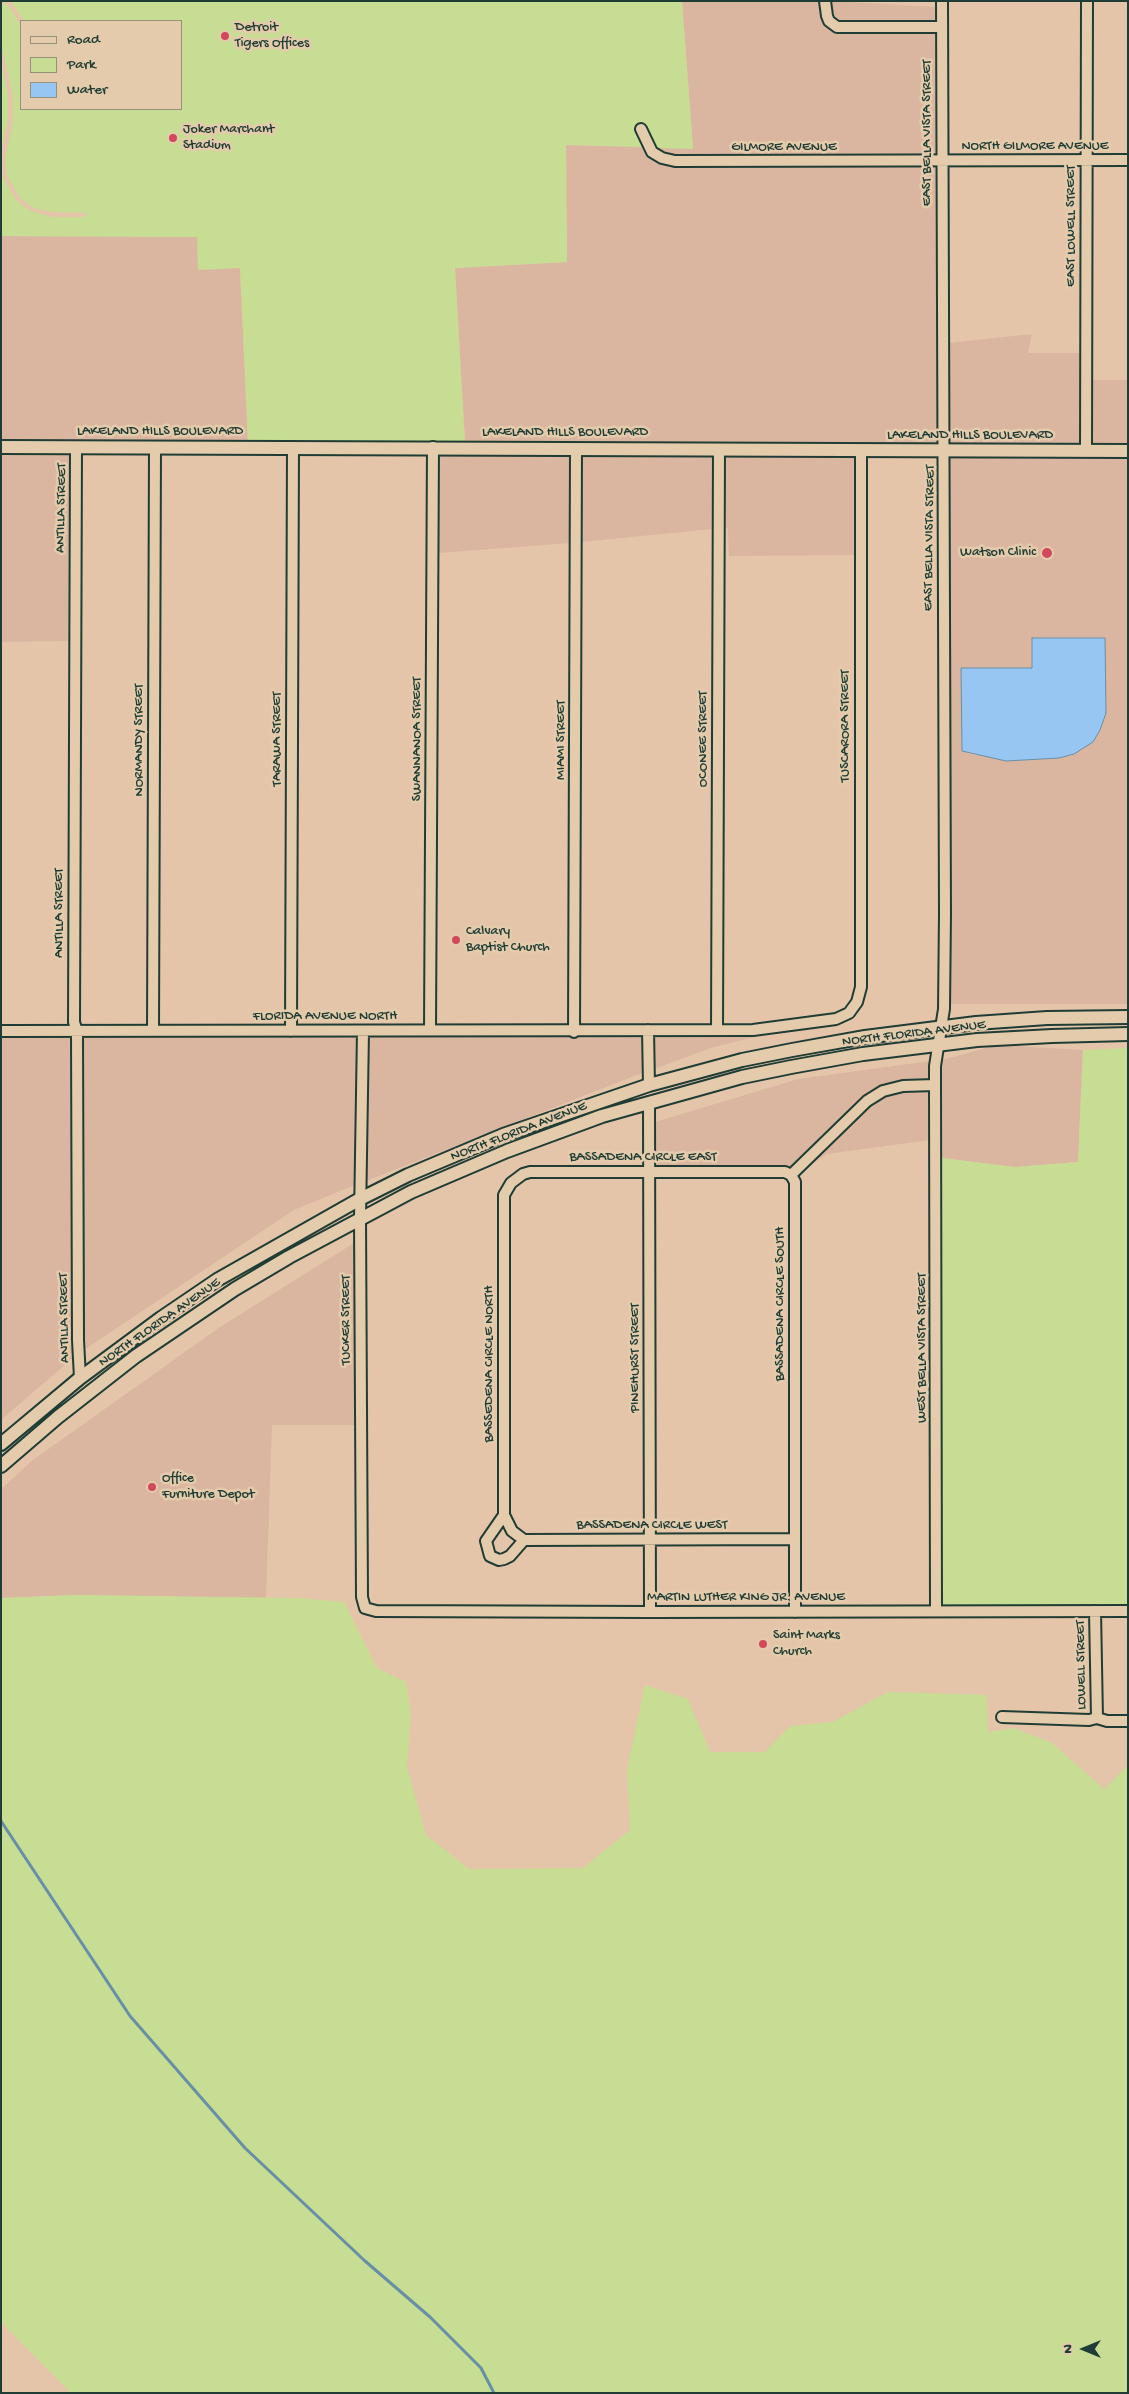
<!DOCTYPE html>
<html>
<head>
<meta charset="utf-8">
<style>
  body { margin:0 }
  #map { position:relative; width:1129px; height:2394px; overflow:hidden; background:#e5c5aa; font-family:"Gochi Hand",sans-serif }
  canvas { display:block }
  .frame { position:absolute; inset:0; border:2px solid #1f3d34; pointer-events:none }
  .legend { position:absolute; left:20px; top:20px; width:162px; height:90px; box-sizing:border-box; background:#e4cbac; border:1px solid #95927c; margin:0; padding:6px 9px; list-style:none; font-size:15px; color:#1f3d34 }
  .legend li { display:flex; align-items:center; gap:10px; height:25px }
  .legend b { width:25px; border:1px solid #95927c }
  .north { position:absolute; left:1059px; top:2324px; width:50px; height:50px; -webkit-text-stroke:4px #e4cbac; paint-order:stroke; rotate:270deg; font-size:14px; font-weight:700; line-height:20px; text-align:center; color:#1f3d34 }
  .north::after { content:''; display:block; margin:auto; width:18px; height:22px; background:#1f3d34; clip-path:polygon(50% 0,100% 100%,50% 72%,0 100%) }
</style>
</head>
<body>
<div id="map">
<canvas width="1129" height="2394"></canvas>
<div class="frame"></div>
<ul class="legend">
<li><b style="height:6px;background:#e4cbac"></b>Road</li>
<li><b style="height:14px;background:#c6dd93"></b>Park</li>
<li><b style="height:14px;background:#98c6f2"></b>Water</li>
</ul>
<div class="north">N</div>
</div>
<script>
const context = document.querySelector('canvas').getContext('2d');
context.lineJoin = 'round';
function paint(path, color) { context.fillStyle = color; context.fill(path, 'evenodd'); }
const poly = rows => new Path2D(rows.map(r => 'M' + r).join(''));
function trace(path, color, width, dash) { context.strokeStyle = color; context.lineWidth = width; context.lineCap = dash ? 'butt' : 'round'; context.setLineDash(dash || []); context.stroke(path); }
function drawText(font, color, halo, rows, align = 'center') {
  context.font = font + ' "Gochi Hand",sans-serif'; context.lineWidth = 5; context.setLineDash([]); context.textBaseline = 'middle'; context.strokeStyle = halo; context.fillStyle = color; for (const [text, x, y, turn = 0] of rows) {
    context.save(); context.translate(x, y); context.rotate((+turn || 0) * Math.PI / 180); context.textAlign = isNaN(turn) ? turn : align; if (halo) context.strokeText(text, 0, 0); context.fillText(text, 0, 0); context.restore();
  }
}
paint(poly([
  [682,1,820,1,822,18,832,32,839,33,840,32,936,32,937,157,675,156,664,154,656,148,693,148],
  [831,1,936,7,936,22,839,22,832,15],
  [566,145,644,147,649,156,658,162,675,166,937,167,938,446,465,443,455,268,567,262],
  [1,236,197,237,240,268,248,443,1,442],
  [1032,334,1028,353,1080,353,1080,446,950,446,948,343],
  [1091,352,1093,380,1128,380,1128,446,1091,446],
  [1,452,70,452,69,641,1,642],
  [439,452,570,454,570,543,439,553],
  [582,454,713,454,713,529,581,542],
  [724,454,855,456,855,555,729,556,728,528,724,528],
  [950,456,1128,456,1128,1004,949,1004],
  [961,668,1032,668,1074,754,1059,758,1006,761,987,755,969,754],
  [430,1035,643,1035,642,1073,366,1181,368,1036],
  [654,1035,762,1035,714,1047,654,1069],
  [1,1036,71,1037,73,1358,1,1420],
  [357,1036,355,1185,294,1210,84,1350,82,1037],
  [997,1045,1083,1050,1078,1162,1015,1167,942,1158,942,1060],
  [930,1061,929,1080,903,1081,881,1086,864,1097,790,1168,655,1167,655,1122,798,1079],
  [929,1090,930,1140,827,1154,806,1168,871,1105,885,1096,904,1091],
  [354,1243,356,1425,272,1425,266,1598,76,1595,1,1598,1,1489,33,1460,220,1327]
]), '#dab6a1');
paint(poly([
  [11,1,682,1,693,149,656,148,645,123,634,126,644,147,566,145,567,262,455,268,465,443,248,443,240,268,198,270,197,237,1,236,1,166,3,178,16,200,31,211,52,217,84,217,88,213,52,212,34,208,20,198,7,176,5,159,13,121,13,95,1,44,1,4,7,4,21,25,21,109,181,109,181,21,24,21],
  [1,60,8,95,8,120,1,149],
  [1128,1048,1128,1606,941,1606,942,1158,1015,1167,1078,1162,1083,1050],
  [76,1595,297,1598,344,1602,377,1668,406,1682,411,1715,407,1767,426,1835,469,1869,583,1868,630,1830,627,1769,645,1685,688,1699,710,1752,765,1752,790,1726,833,1722,888,1692,987,1695,988,1732,1014,1728,1052,1743,1104,1789,1128,1765,1128,2393,71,2393,1,2322,1,1598]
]), '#c6dd93');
const water = poly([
  [1032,638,1105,638,1106,713,1100,730,1093,742,1074,754,1059,758,1006,761,962,751,961,668,1032,668,1032,638]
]);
paint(water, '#98c6f2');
trace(water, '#688fa6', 1);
trace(poly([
  [1,1821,130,2016,245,2148,365,2261,430,2317,481,2368,494,2393]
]), '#688fa6', 3);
const minor = poly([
  [825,1,827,16,829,21,837,27,942,27],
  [641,129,652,152,662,158,675,161,1128,160],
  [76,447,74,1022,77,1032,78,1340,80,1378],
  [1086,451,1087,1],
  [430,1030,433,447],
  [648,1030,649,1085],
  [717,1030,719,449],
  [1,1031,753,1030,836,1019,849,1013,857,1002,861,987,861,451],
  [153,1031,155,448],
  [291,1031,293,447],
  [363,1031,360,1218,362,1597,365,1608,376,1611,650,1612,1128,1611],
  [574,1032,576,449],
  [649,1103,650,1612],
  [791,1175,785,1172,530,1172,523,1174,511,1183,504,1195,504,1515,512,1531,524,1540,795,1539],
  [791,1175,795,1182,795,1612],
  [791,1175,867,1101,883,1091,903,1086,935,1085],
  [504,1515,486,1541,490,1556,499,1560,504,1559,510,1556,524,1540],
  [936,1611,935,1085,935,1066,944,1009,945,914,942,1],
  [1095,1611,1097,1718],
  [1002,1717,1089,1720,1097,1718,1107,1721,1128,1721]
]);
const major = poly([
  [1,447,1128,451],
  [1,1444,80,1378,161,1318,217,1280,360,1199,408,1175,503,1135,649,1085,742,1060,792,1050,865,1037,976,1023,1047,1018,1128,1017],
  [1,1466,58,1417,136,1356,235,1289,289,1257,411,1192,507,1151,602,1116,742,1077,791,1067,863,1054,977,1040,1052,1036,1128,1034]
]);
trace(minor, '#1f3d34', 14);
trace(major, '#1f3d34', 16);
trace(minor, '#e4cbac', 10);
trace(major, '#e4cbac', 12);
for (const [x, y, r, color] of [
  [225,36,5,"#d1495b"],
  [173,138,5,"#d1495b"],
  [1047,553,6,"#d1495b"],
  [456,940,5,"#d1495b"],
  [152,1487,5,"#d1495b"],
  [763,1644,5,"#d1495b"]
]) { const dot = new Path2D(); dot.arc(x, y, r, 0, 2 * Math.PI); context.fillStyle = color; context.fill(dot); trace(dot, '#e4cbac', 2); }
drawText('14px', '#1f3d34', '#e4cbac', [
  ["Detroit",235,28],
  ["Tigers Offices",235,44],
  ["Joker Marchant",183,130],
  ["Stadium",183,146],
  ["Watson Clinic",1036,553,"right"],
  ["Calvary",466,932],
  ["Baptist Church",466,948],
  ["Office",162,1479],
  ["Furniture Depot",162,1495],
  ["Saint Marks",773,1636],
  ["Church",773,1652]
], 'left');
drawText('14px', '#1f3d34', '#e4cbac', [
  ["EAST BELLA VISTA STREET",928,133,-90],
  ["NORTH GILMORE AVENUE",1035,147],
  ["GILMORE AVENUE",784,148],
  ["EAST LOWELL STREET",1072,226,-90],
  ["LAKELAND HILLS BOULEVARD",160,432],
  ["LAKELAND HILLS BOULEVARD",565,433],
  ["LAKELAND HILLS BOULEVARD",970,436],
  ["ANTILLA STREET",62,508,-89],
  ["EAST BELLA VISTA STREET",930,538,-89],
  ["TUSCARORA STREET",846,726,-90],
  ["TARAWA STREET",278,739,-90],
  ["SWANNANOA STREET",418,739,-90],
  ["OCONEE STREET",704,739,-90],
  ["NORMANDY STREET",140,740,-90],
  ["MIAMI STREET",562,740,-90],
  ["ANTILLA STREET",60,913,-90],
  ["FLORIDA AVENUE NORTH",325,1017],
  ["NORTH FLORIDA AVENUE",914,1034,-7],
  ["NORTH FLORIDA AVENUE",519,1132,-21],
  ["BASSADENA CIRCLE EAST",643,1158],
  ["BASSADENA CIRCLE SOUTH",781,1304,-90],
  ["ANTILLA STREET",65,1318,-91],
  ["TUCKER STREET",347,1320,-90],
  ["NORTH FLORIDA AVENUE",160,1323,-35],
  ["WEST BELLA VISTA STREET",923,1348,-90],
  ["PINEHURST STREET",636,1358,-90],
  ["BASSEDENA CIRCLE NORTH",490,1364,-90],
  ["BASSADENA CIRCLE WEST",652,1526],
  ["MARTIN LUTHER KING JR. AVENUE",746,1598],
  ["LOWELL STREET",1082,1665,-91]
]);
</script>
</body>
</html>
